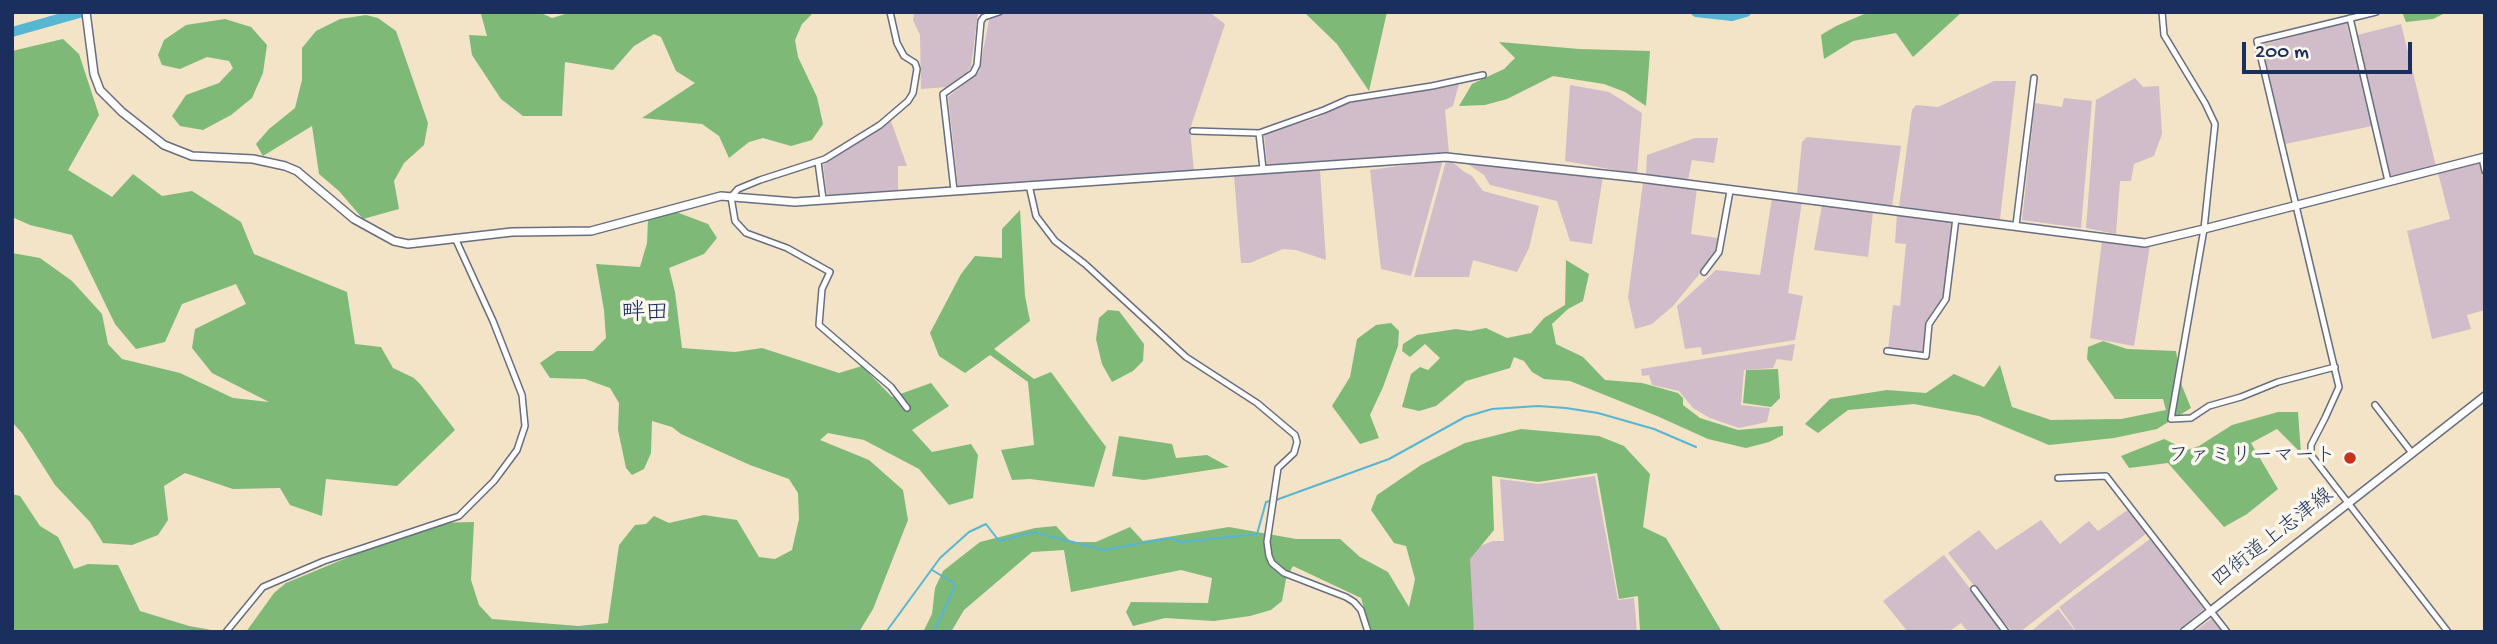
<!DOCTYPE html>
<html>
<head>
<meta charset="utf-8">
<style>
  body { margin:0 }
  #map { position:relative; width:2497px; height:644px; overflow:hidden; background:#f3e3c7; font-family:"Gochi Hand",sans-serif }
  canvas { display:block }
  .frame { position:absolute; inset:0; border:14px solid #1b2f5e; pointer-events:none }
  .scale { position:absolute; left:2242px; top:42px; width:170px; height:32px; box-sizing:border-box; border:4px solid #1b2f5e; border-top:0; padding-left:9px; font-size:21px; line-height:24px; white-space:nowrap; color:#1b2f5e; -webkit-text-stroke:5px #fbf7ec; paint-order:stroke }
</style>
</head>
<body>
<div id="map">
<canvas width="2497" height="644"></canvas>
<div class="frame"></div>
<div class="scale">200 m</div>
</div>
<script>
const context = document.querySelector('canvas').getContext('2d');
context.lineJoin = 'round';
function paint(path, color) { context.fillStyle = color; context.fill(path, 'evenodd'); }
const poly = rows => new Path2D(rows.map(r => 'M' + r).join(''));
function trace(path, color, width, dash) { context.strokeStyle = color; context.lineWidth = width; context.lineCap = dash ? 'butt' : 'round'; context.setLineDash(dash || []); context.stroke(path); }
function drawText(font, color, halo, rows, align = 'center') {
  context.font = font + ' "Gochi Hand","Klee One",sans-serif'; context.lineWidth = 7; context.setLineDash([]); context.textBaseline = 'middle'; context.strokeStyle = halo; context.fillStyle = color; for (const [text, x, y, turn = 0] of rows) {
    context.save(); context.translate(x, y); context.rotate((+turn || 0) * Math.PI / 180); context.textAlign = isNaN(turn) ? turn : align; if (halo) context.strokeText(text, 0, 0); context.fillText(text, 0, 0); context.restore();
  }
}
paint(poly([
  [914,12,978,12,971,67,966,74,947,87,921,89,920,35,913,20],
  [988,12,1209,12,1225,24,1190,129,1194,171,958,186,948,97,979,72,989,20],
  [2346,22,2372,126,2285,144,2262,45],
  [2401,24,2436,166,2391,177,2357,35],
  [2135,78,2143,87,2159,86,2162,134,2154,156,2134,164,2131,181,2120,181,2116,234,2086,228,2096,100],
  [1994,81,2016,81,2000,219,1899,207,1912,110,1916,105,1938,107],
  [1459,84,1453,106,1445,110,1449,153,1267,165,1264,134,1316,118,1349,102],
  [1570,85,1609,92,1642,113,1637,174,1565,161],
  [2064,98,2092,101,2081,228,2022,220,2035,103,2062,107],
  [891,121,907,166,898,166,898,190,827,195,823,165],
  [1807,137,1901,146,1892,206,1797,193,1802,142],
  [1695,138,1718,138,1714,163,1692,160,1688,180,1646,175,1647,155],
  [1443,160,1411,276,1381,269,1370,170],
  [1450,160,1463,171,1472,176,1483,191,1539,206,1529,248,1517,272,1473,260,1469,277,1414,277,1446,161],
  [1463,161,1603,177,1592,244,1570,241,1557,201,1490,185,1484,175],
  [2479,161,2485,185,2485,310,2467,315,2471,329,2432,339,2407,231,2450,219,2438,173],
  [1320,170,1326,260,1296,250,1283,249,1250,263,1241,263,1234,176],
  [1643,183,1697,189,1691,234,1718,238,1715,255,1673,306,1652,324,1635,329,1628,297],
  [1772,198,1802,202,1788,293,1803,296,1795,340,1702,355,1701,347,1685,349,1677,306,1716,270,1760,275],
  [1822,205,1873,212,1868,257,1814,250],
  [1897,214,1954,221,1945,298,1926,323,1924,353,1888,350,1893,305,1900,306,1906,244,1895,243],
  [2102,241,2150,245,2134,346,2090,338],
  [1795,344,1792,361,1777,359,1773,368,1744,370,1741,405,1770,408,1767,422,1739,428,1710,418,1693,408,1679,391,1652,385,1649,375,1642,376,1641,369],
  [1595,476,1618,600,1634,598,1637,632,1475,632,1464,596,1467,551,1493,541,1504,541,1500,479,1538,484],
  [2129,509,2147,533,2020,632,2012,631,1995,612,1948,553,1979,530,1996,550,2041,520,2060,544,2089,521,2098,531],
  [2150,539,2204,609,2176,632,2077,632,2059,607],
  [1944,555,2004,632,1968,632,1961,623,1948,632,1908,632,1883,601],
  [2058,609,2076,632,2030,632],
  [2212,618,2224,632,2194,632]
]), '#d1bdc9');
paint(poly([
  [484,12,539,12,552,18,572,12,814,12,802,24,795,40,798,57,817,97,823,124,812,140,791,146,763,138,749,142,729,158,719,136,702,124,642,118,695,83,676,71,661,37,654,34,634,46,613,70,565,62,562,116,523,116,501,99,472,55,469,35,487,36,481,14],
  [1304,12,1387,12,1369,91,1337,44],
  [1869,12,1962,12,1913,57,1896,33,1853,41,1824,59,1821,35,1836,26],
  [2402,12,2447,12,2433,19,2406,22],
  [366,15,378,18,396,31,428,123,424,145,404,163,394,181,399,209,363,219,339,191,319,174,312,126,263,156,256,144,269,129,295,108,302,80,302,48,316,31,340,19],
  [225,19,251,27,267,45,263,73,252,98,231,115,203,130,180,126,172,116,186,95,219,83,233,68,229,61,207,57,180,69,162,65,158,55,164,40,186,25],
  [63,39,79,54,99,115,68,170,112,197,133,174,162,196,192,191,241,222,254,254,347,292,355,344,381,347,393,368,414,378,421,385,455,430,397,486,326,479,322,516,290,505,280,488,233,489,185,473,164,486,168,520,158,535,132,545,103,543,90,522,55,485,22,433,12,422,12,253,40,258,72,281,102,314,108,344,122,359,180,373,233,398,269,402,212,373,192,348,195,329,246,304,236,284,182,304,165,342,136,349,115,324,72,235,30,225,12,217,12,51],
  [1499,42,1579,49,1650,51,1646,106,1625,92,1604,84,1553,76,1507,99,1485,105,1459,106,1472,84,1504,69,1515,58],
  [663,210,671,210,708,224,717,238,704,254,669,268,675,292,682,348,735,352,762,348,839,373,862,366,892,397,931,383,949,406,912,430,932,452,971,444,978,455,973,498,949,505,919,469,864,440,828,433,820,440,869,460,903,490,908,520,873,609,859,632,246,632,274,593,286,583,431,523,474,522,471,580,479,605,492,619,578,626,608,623,619,545,635,525,646,524,654,516,669,523,704,515,737,520,759,557,775,559,792,550,799,519,798,493,789,479,750,465,681,434,672,427,652,421,651,453,644,469,632,475,626,468,618,430,619,403,610,388,585,379,550,378,540,363,557,351,593,351,606,338,604,310,596,264,640,267,647,243,648,220],
  [1020,210,1025,296,1030,321,994,349,1034,379,1051,372,1091,427,1106,447,1094,487,1030,479,1012,480,1001,450,1034,445,1028,382,990,355,965,373,939,356,930,333,961,274,975,256,1002,258,1002,229],
  [1566,260,1589,274,1583,301,1568,309,1552,324,1556,344,1583,357,1605,380,1642,383,1678,393,1683,398,1683,405,1700,418,1738,430,1783,426,1783,435,1769,442,1746,448,1708,439,1657,416,1570,381,1544,379,1532,372,1524,361,1514,357,1510,368,1466,381,1436,406,1419,411,1402,407,1411,374,1420,367,1428,370,1440,358,1425,344,1410,357,1402,351,1403,344,1417,335,1456,329,1470,331,1486,328,1507,338,1531,333,1544,318,1565,305],
  [1108,310,1119,311,1144,344,1143,361,1133,371,1112,382,1102,364,1096,339,1099,318],
  [1391,323,1399,331,1398,346,1383,387,1370,415,1379,438,1360,444,1332,406,1350,377,1357,339,1376,325],
  [2103,341,2127,349,2176,351,2182,386,2191,408,2157,429,2114,438,2049,445,1979,416,1914,404,1848,410,1818,433,1805,424,1830,399,1887,390,1926,393,1954,374,1984,387,2000,365,2012,407,2051,420,2121,419,2166,410,2163,399,2115,399,2087,359,2088,347],
  [1778,369,1780,398,1771,407,1743,403,1746,370],
  [2278,412,2298,412,2301,453,2277,429,2251,443,2278,489,2247,514,2224,527,2168,463,2129,468,2121,456,2164,439,2187,450,2199,446,2232,425],
  [1521,429,1599,436,1624,446,1650,474,1643,527,1666,538,1722,632,1640,632,1638,596,1619,599,1597,473,1538,482,1492,476,1494,530,1470,559,1474,632,1371,632,1361,598,1293,566,1286,579,1282,601,1271,610,1250,616,1214,621,1165,618,1133,626,1126,612,1131,602,1208,603,1212,578,1181,570,1071,592,1064,550,1032,552,964,610,951,632,923,632,932,614,935,588,943,571,980,542,1035,528,1056,526,1071,542,1096,542,1130,527,1143,541,1229,527,1296,539,1340,539,1360,557,1388,572,1409,607,1415,579,1406,546,1394,543,1371,510,1377,495,1421,465,1465,443],
  [1119,436,1172,444,1176,458,1207,455,1229,467,1144,480,1112,476],
  [12,494,20,496,40,526,58,537,74,569,88,564,118,565,140,611,189,626,217,631,12,632]
]), '#7eb978');
trace(poly([
  [1276,500,1389,459,1465,417,1492,409,1538,406,1566,408,1598,413,1654,429,1696,447],
  [932,570,954,583,954,588,934,632],
  [886,632,940,558,969,532,986,524,999,541,1034,532,1104,550,1170,538,1181,542,1257,534,1266,502,1270,501]
]), '#56b6d4', 2);
trace(poly([
  [1696,12,1732,16,1746,12],
  [12,32,83,12]
]), '#56b6d4', 10);
const street = poly([
  [890,12,897,43,904,56,915,63,917,69,913,93,908,101,880,125,825,159,760,180,738,189,731,197,735,221,746,233,787,248,830,272,822,289,819,325,891,387,907,408],
  [2162,12,2164,35,2205,103,2215,124,2204,229,2171,419,2191,418,2209,406,2241,397,2278,382,2335,367],
  [2376,12,2257,41,2338,383,2339,387,2325,418,2311,445,2311,455,2448,632],
  [2350,18,2388,181],
  [1193,131,1259,133,1324,110,1349,99,1432,86,1483,75],
  [1259,133,1263,169],
  [2482,158,2485,171],
  [818,162,823,199],
  [1029,185,1036,216,1055,241,1085,264,1186,357,1257,403,1295,435,1297,442,1294,453,1278,468,1267,542,1269,556,1272,563,1284,573,1346,597,1354,602,1361,610,1368,632],
  [954,190,943,94,973,73,977,65,981,21,984,17,999,12],
  [2016,225,2034,78],
  [1704,272,1719,252,1730,191],
  [1887,351,1926,356,1929,324,1946,299,1956,218],
  [2375,405,2412,453],
  [2058,478,2106,476,2227,632],
  [1974,589,2006,632],
  [226,632,263,587,324,561,459,516,494,481,517,450,525,426,522,395,493,321,455,238]
]);
const secondary = poly([
  [86,12,94,74,100,90,122,112,164,145,192,156,253,159,285,166,297,171,354,219,394,241,408,244,512,232,591,231,721,196,795,202,1446,157,1640,178,2145,243,2204,229,2485,157],
  [2184,632,2485,396]
]);
trace(street, '#676e83', 8);
trace(secondary, '#676e83', 10);
trace(street, '#fff', 5);
trace(secondary, '#fff', 7);
for (const [x, y, r, color] of [
  [2350,458,7,"#c8321e"]
]) { const dot = new Path2D(); dot.arc(x, y, r, 0, 2 * Math.PI); context.fillStyle = color; context.fill(dot); trace(dot, '#fbf7ec', 2.5); }
drawText('21px', '#1b2f5e', '#fbf7ec', [
  ["ファミリーマート",2336,458]
], 'right');
drawText('21px', '#1b2f5e', '#fbf7ec', [
  ["四街道上志津線",2274,539,-38]
]);
drawText('24px', '#1b2f5e', '#fbf7ec', [
  ["畔田",645,315]
]);
</script>
</body>
</html>
